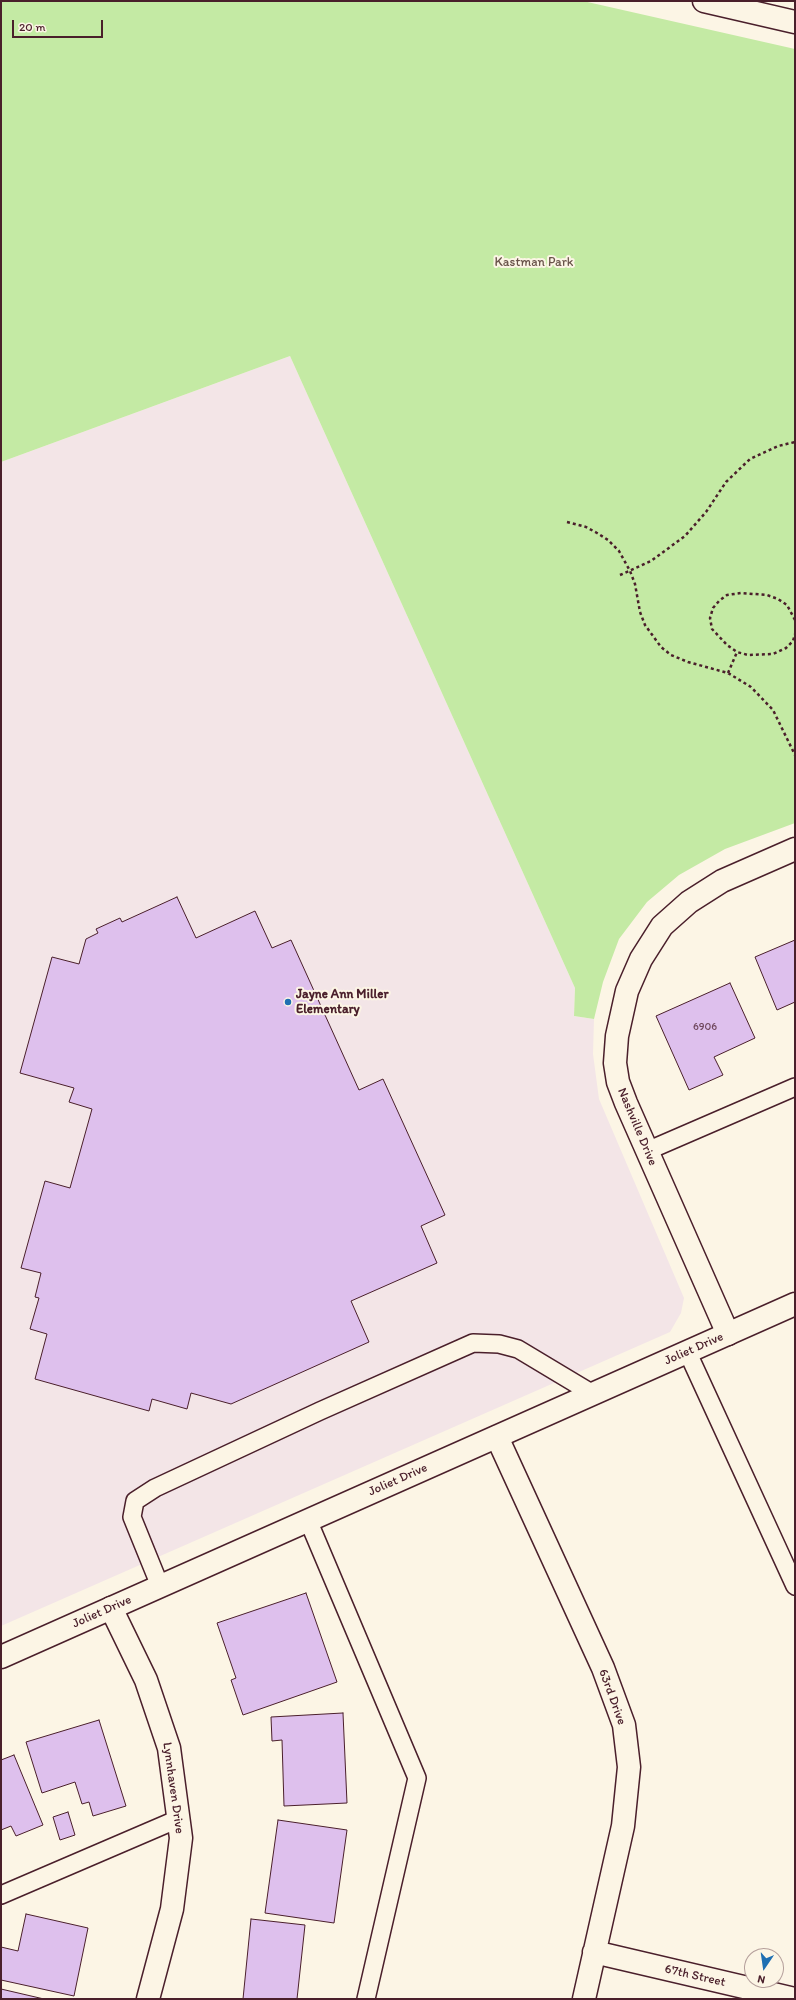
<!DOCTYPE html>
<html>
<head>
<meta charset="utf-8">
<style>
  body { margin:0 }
  #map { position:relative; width:796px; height:2000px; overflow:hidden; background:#fcf5e5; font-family:Itim,sans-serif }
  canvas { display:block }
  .frame { position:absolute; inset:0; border:2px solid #4a1f2b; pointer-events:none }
  .north { position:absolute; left:744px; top:1948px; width:40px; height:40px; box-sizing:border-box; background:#fcf5e5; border:1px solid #b59f9b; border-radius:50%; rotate:193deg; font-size:11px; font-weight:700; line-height:16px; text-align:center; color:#4a1f2b }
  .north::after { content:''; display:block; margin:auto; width:14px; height:18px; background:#1f6fb2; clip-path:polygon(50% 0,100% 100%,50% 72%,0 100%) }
  .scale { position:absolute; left:12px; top:20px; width:91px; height:18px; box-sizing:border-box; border:2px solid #4a1f2b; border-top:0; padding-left:5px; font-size:12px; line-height:14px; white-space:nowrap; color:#4a1f2b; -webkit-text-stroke:3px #fcf5e5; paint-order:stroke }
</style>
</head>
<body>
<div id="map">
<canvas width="796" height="2000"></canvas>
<div class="frame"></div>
<div class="north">N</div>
<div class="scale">20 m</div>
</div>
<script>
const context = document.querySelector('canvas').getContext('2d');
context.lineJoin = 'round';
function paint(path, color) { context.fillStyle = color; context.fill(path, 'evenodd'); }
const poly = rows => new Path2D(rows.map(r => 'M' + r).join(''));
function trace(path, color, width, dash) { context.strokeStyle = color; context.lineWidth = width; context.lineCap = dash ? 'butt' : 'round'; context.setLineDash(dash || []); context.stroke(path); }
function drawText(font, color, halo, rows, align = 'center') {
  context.font = font + ' Itim,sans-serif'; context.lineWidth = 4; context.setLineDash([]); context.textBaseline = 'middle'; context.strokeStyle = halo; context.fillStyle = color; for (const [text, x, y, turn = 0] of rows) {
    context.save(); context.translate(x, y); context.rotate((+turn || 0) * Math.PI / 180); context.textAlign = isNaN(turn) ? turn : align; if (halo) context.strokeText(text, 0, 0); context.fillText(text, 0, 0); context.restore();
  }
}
paint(poly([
  [290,356,575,988,574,1016,594,1019,593,1054,599,1099,684,1298,681,1313,670,1332,1,1626,1,462]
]), '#f3e5e7');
paint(poly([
  [1,1,583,1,795,49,795,823,725,849,679,875,647,902,619,939,603,982,594,1019,574,1016,575,988,290,356,1,462]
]), '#c4eaa4');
const building = poly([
  [177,897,196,938,255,911,272,948,291,940,359,1090,383,1079,445,1215,421,1226,437,1263,351,1301,369,1342,231,1404,191,1393,187,1409,152,1399,149,1411,35,1379,47,1334,30,1329,39,1298,35,1297,41,1273,21,1268,45,1181,70,1188,92,1109,69,1102,74,1088,20,1073,52,957,79,964,86,939,98,933,96,929,120,918,122,922,177,897],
  [795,940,795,1002,777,1010,755,957,795,940],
  [730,983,755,1038,714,1057,723,1075,689,1090,656,1016,730,983],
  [306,1593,337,1682,243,1715,231,1680,236,1678,217,1623,306,1593],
  [343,1713,347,1803,284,1806,282,1740,272,1741,271,1717,343,1713],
  [99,1720,126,1806,93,1816,89,1802,82,1804,75,1782,42,1793,26,1742,99,1720],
  [14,1755,43,1825,16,1836,11,1826,1,1830,1,1760,14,1755],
  [68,1812,75,1835,60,1840,53,1817,68,1812],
  [278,1820,347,1830,334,1923,265,1913,278,1820],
  [26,1914,88,1928,74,1996,1,1980,1,1947,18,1951,26,1914],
  [251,1919,305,1925,297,1999,243,1999,251,1919],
  [1,1989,44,1999,1,1999,1,1989]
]);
paint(building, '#dec0ed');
trace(building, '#4a1f2b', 1);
const service = poly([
  [647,1151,795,1087],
  [687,1351,795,1586],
  [308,1520,417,1778,366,1999],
  [160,1586,132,1517,135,1501,155,1488,320,1411,473,1343,499,1344,518,1349,593,1394],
  [1,1895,178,1819]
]);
const minor = poly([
  [728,1334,626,1103,618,1082,615,1063,617,1036,627,991,641,959,662,926,689,902,722,881,795,849],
  [497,1437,603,1668,624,1725,629,1767,623,1826,584,1999],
  [111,1608,146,1680,169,1748,181,1838,172,1909,148,1999],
  [594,1952,795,1999]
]);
const tertiary = poly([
  [1,1657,795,1304]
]);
const secondary = poly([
  [704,1,795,22]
]);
trace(service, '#4a1f2b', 20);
trace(minor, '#4a1f2b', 25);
trace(tertiary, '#4a1f2b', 25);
trace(secondary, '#4a1f2b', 25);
trace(poly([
  [567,522,586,527,597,533,608,540,619,551,630,571,635,584,640,612,645,625,661,647,671,655,688,662,728,673,751,687,773,710,795,755],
  [620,575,651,561,685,536,706,512,726,482,750,459,778,446,795,442],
  [795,620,787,605,778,599,767,595,741,593,727,595,719,601,713,608,710,618,712,629,727,645,737,652,748,655,773,654,786,648,793,641,795,634],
  [728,673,737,652]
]), '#4a1f2b', 2.5, [3, 3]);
trace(service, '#fcf5e5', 17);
trace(minor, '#fcf5e5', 22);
trace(tertiary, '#fcf5e5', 22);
trace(secondary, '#fcf5e5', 22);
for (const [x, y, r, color] of [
  [288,1002,4,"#1f6fb2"]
]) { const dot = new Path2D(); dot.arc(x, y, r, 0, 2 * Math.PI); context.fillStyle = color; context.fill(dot); trace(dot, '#fcf5e5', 1.5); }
drawText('11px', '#6f475c', null, [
  ["6906",705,1027]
]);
drawText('13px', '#685249', '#fcf5e5', [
  ["Kastman Park",534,263]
]);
drawText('bold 13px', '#4a1f2b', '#fcf5e5', [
  ["Jayne Ann Miller",296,995],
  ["Elementary",296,1010]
], 'left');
drawText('13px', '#4a1f2b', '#fcf5e5', [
  ["Nashville Drive",637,1127,67],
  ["Joliet Drive",694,1349,-24],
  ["Joliet Drive",398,1480,-24],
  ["Joliet Drive",102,1612,-24],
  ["63rd Drive",612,1697,70],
  ["Lynnhaven Drive",173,1788,82],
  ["67th Street",695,1976,13]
]);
</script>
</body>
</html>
